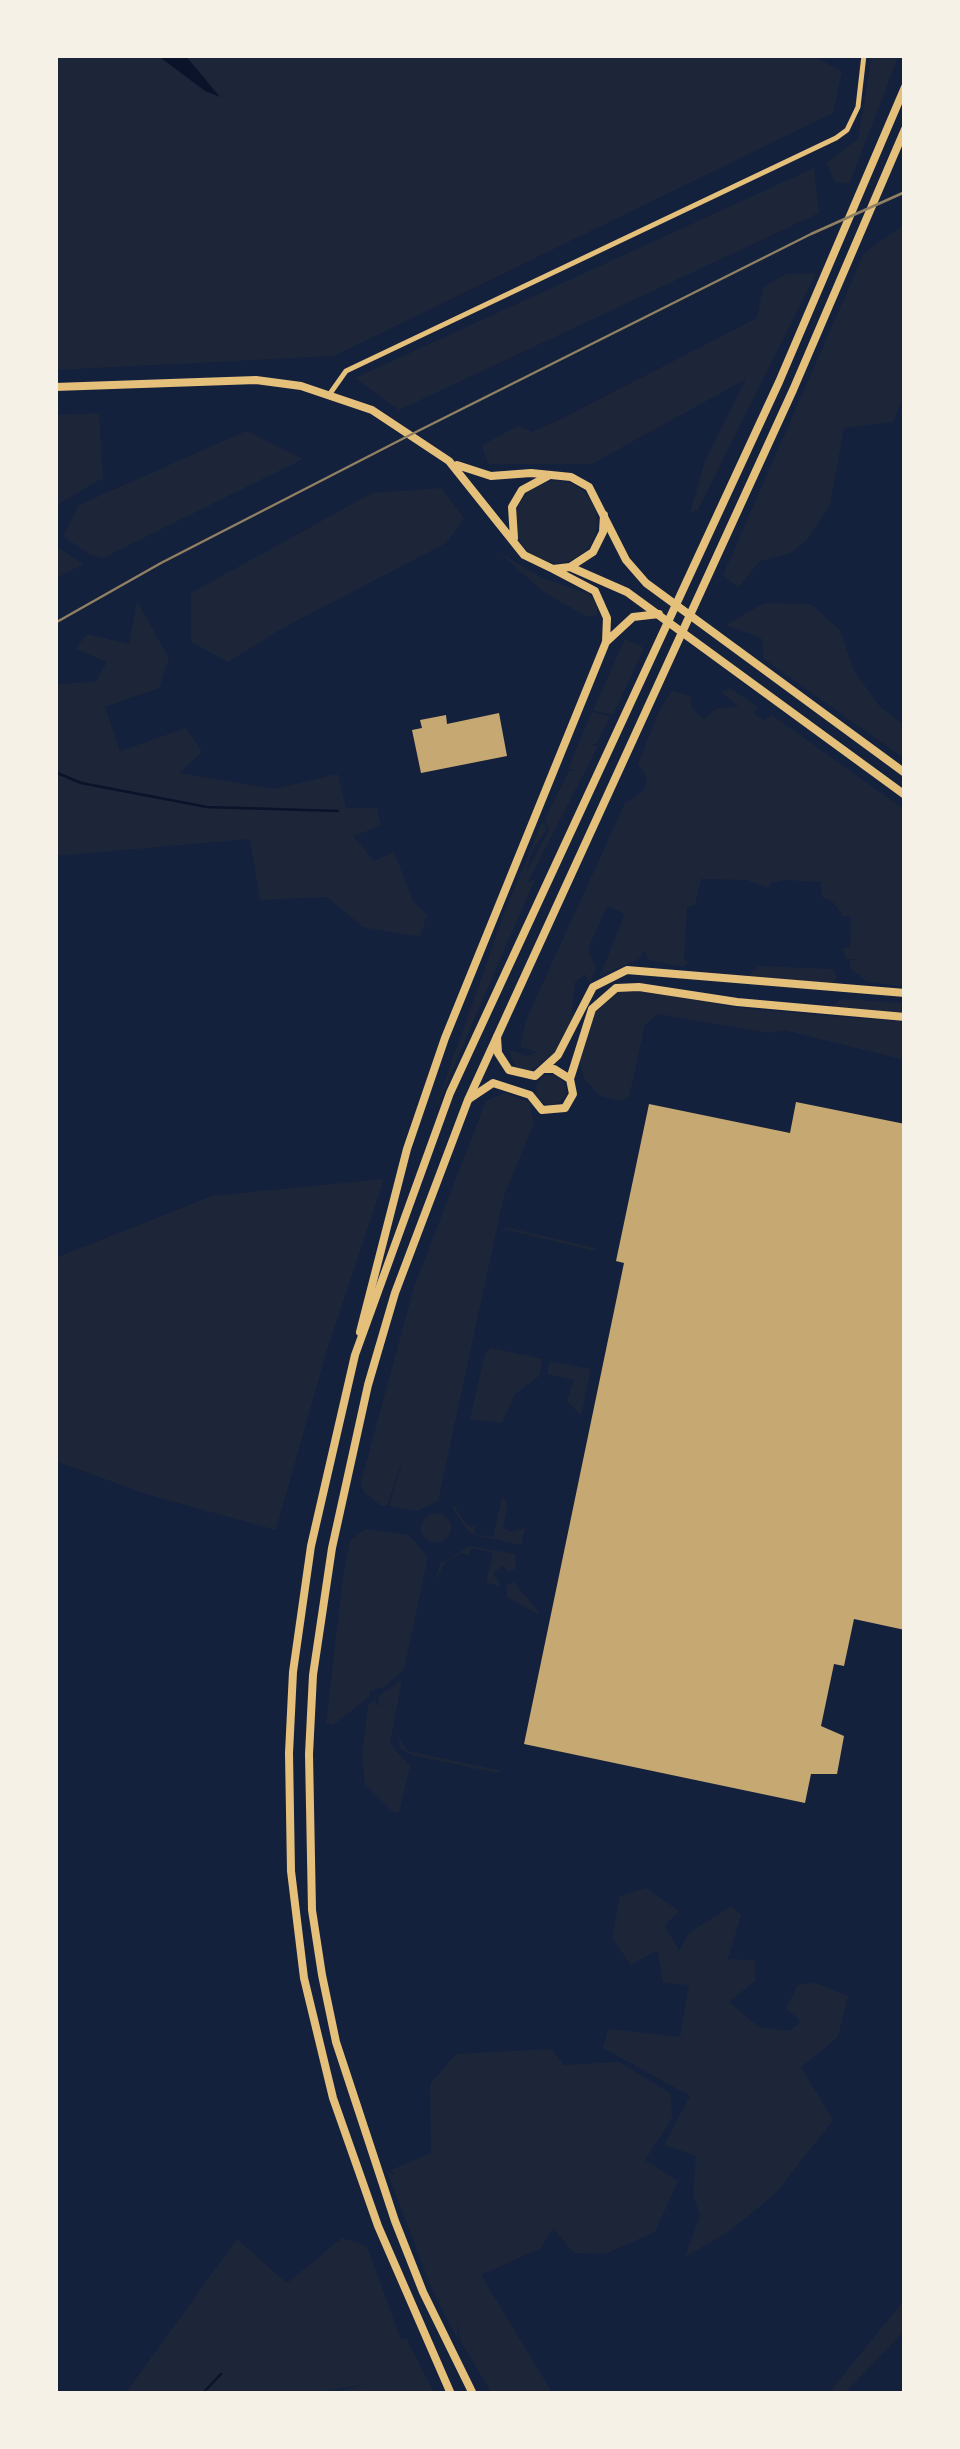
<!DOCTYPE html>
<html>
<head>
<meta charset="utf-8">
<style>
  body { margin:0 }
  #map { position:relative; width:960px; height:2449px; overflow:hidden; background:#14213d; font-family:"Crimson Pro",serif }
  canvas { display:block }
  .frame { position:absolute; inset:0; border:58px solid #f6f1e7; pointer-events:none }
</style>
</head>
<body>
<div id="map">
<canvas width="960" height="2449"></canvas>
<div class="frame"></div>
</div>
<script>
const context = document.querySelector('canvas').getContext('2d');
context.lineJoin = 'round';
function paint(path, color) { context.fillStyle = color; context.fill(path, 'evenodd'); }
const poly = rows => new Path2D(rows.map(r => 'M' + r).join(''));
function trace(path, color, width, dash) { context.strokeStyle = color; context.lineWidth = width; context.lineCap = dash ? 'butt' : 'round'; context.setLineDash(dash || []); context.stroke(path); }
paint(poly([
  [55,55,812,55,842,72,833,113,334,356,55,370],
  [872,55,899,55,849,184,835,182,826,163,858,139],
  [814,168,819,213,399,410,355,378],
  [905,224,905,393,893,422,844,428,830,505,807,540,791,553,760,561,738,588,723,575,864,253],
  [816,273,698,510,690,513,705,461,746,379,592,464,488,464,482,445,518,426,532,432,561,419,757,318,763,287,786,274],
  [99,413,103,478,55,506,55,415],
  [246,431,303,459,103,558,89,554,63,536,79,505],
  '515 522a41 41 0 1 1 82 0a41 41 0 1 1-82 0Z',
  [441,488,464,519,446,543,281,629,228,662,191,642,191,593,372,493],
  [55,545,83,564,55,579],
  [498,551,540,577,589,594,597,603,597,616,585,616,541,590],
  [137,601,169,658,159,688,105,707,120,751,186,728,202,752,179,773,274,789,338,774,346,808,377,808,381,826,353,836,374,861,394,852,413,901,427,915,420,937,363,927,327,897,260,900,250,839,55,856,55,685,96,681,107,662,75,649,87,634,129,644],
  [764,603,811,604,840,630,854,671,881,708,905,726,905,759,764,659,762,639,726,625],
  [625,639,644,648,613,715,593,710],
  [730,688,759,708,753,713,764,721,772,715,905,810,905,987,867,982,850,968,850,961,856,959,846,959,843,948,850,947,851,917,843,916,832,901,822,897,821,882,785,880,770,883,769,888,747,880,701,879,695,905,687,907,684,959,688,962,684,967,649,960,644,950,639,959,600,976,625,914,607,906,588,949,596,968,590,983,585,974,575,982,571,1022,556,1052,533,1070,523,1070,515,1066,509,1050,528,1056,537,1052,520,1047,526,1020,625,803,644,790,647,778,638,764,659,711,672,691,691,696,691,707,704,719,716,708,739,707,721,692],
  [592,712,610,716,597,743,590,745,598,746,527,884,535,879,435,1110,503,916,543,820,547,829,532,851,526,872,549,830,545,819,569,771,576,769,568,769],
  [759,966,833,969,837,977,833,983,746,977],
  [614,991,651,992,746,1009,905,1022,905,1060,784,1030,769,1033,658,1014,645,1025,629,1097,621,1101,600,1096,585,1080,579,1061,596,1006],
  [841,999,905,1003,905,1014,831,1008],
  '536 1090a15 15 0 1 1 30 0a15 15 0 1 1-30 0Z',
  [505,1093,529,1102,534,1123,504,1196,438,1501,417,1511,389,1506,406,1449,387,1506,380,1505,364,1492,361,1482,414,1287,486,1101],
  [384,1179,326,1353,276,1530,149,1495,55,1461,55,1258,212,1196],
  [504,1229,505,1227,596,1248,593,1251],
  [491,1348,543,1359,539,1376,515,1394,502,1423,470,1419,485,1354],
  [550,1361,591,1369,581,1416,567,1401,574,1380,547,1374],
  [502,1497,508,1505,503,1527,510,1532,525,1528,521,1545,474,1535,468,1531,453,1509,453,1504,466,1524,475,1527,475,1534,493,1537],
  '421 1528a15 15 0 1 1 30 0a15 15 0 1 1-30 0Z',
  [365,1529,409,1535,428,1557,404,1670,384,1687,370,1691,369,1697,333,1725,326,1723,343,1577,350,1541],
  [470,1546,515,1554,516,1568,509,1572,503,1566,493,1573,501,1586,486,1583,493,1553,472,1548,469,1555,461,1553,445,1562,435,1582,440,1564],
  [514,1582,538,1611,537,1614,507,1597,507,1585],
  [402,1679,390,1744,410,1766,399,1812,394,1813,365,1784,362,1757,368,1705,374,1700,379,1707,378,1697],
  [398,1737,408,1751,498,1770,505,1766,497,1773,411,1755,400,1748],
  [646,1888,679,1911,665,1926,679,1951,689,1933,731,1906,741,1915,728,1959,755,1960,755,1981,729,2002,759,2027,789,2031,801,2022,786,2008,798,1985,813,1982,848,1996,838,2037,801,2067,833,2120,775,2194,731,2230,685,2257,700,2216,693,2194,696,2156,664,2145,690,2096,603,2048,608,2029,680,2037,689,1985,663,1983,657,1950,631,1965,612,1938,620,1896],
  [551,2049,564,2065,620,2062,671,2094,672,2119,645,2160,678,2181,655,2232,605,2254,574,2253,553,2228,541,2248,481,2275,553,2394,492,2394,460,2340,457,2316,458,2340,431,2287,387,2171,397,2176,391,2170,431,2153,430,2084,456,2054],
  [342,2238,367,2246,401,2340,406,2338,435,2394,327,2394,366,2384,307,2394,125,2394,237,2239,287,2283],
  [905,2299,905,2330,844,2394,828,2394]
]), '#1d2539');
paint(poly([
  [157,55,185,55,220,97,205,91]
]), '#0b132b');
trace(poly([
  [55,772,81,783,207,807,338,811],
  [202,2394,221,2374]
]), '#0b132b', 2.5);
paint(poly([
  [499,713,507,756,421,773,412,730,422,728,420,720,446,715,447,724],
  [796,1102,905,1124,905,1630,854,1619,844,1666,834,1664,821,1726,844,1736,837,1774,811,1774,805,1803,524,1744,624,1263,616,1261,649,1104,790,1133]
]), '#c6a872');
trace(poly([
  [329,395,346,371,836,138,847,130,858,107,864,55]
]), '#e5c07b', 5);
trace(poly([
  [55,387,256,380,301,386,372,410,449,461,524,555,553,569,570,567,593,552,603,532,604,515],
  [457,465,491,476,531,473,571,477,589,487,626,560,646,583,905,773],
  [514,538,512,507,522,490,548,476],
  [570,567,627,592,905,795],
  [606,642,633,617,659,614],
  [497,1037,498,1053,509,1070,535,1076,558,1055,593,987,627,970,905,993],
  [545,1069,554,1069,570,1079],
  [469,1099,493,1083,530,1095,542,1110,565,1108,573,1094,570,1079,592,1009,616,988,639,987,737,1002,905,1017],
  [360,1332,407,1149,445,1038,606,642,607,618,595,591,553,569]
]), '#e5c07b', 8);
trace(poly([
  [451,2394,378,2226,333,2098,304,1978,291,1871,289,1753,293,1672,311,1546,355,1355,450,1093,779,382,905,87],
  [473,2394,423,2292,395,2221,336,2042,322,1975,312,1910,309,1754,313,1675,332,1548,368,1385,395,1293,468,1100,793,390,905,129]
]), '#e5c07b', 8);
trace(poly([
  [55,623,161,563,412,434,811,234,905,192]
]), '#918062', 2.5);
</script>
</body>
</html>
